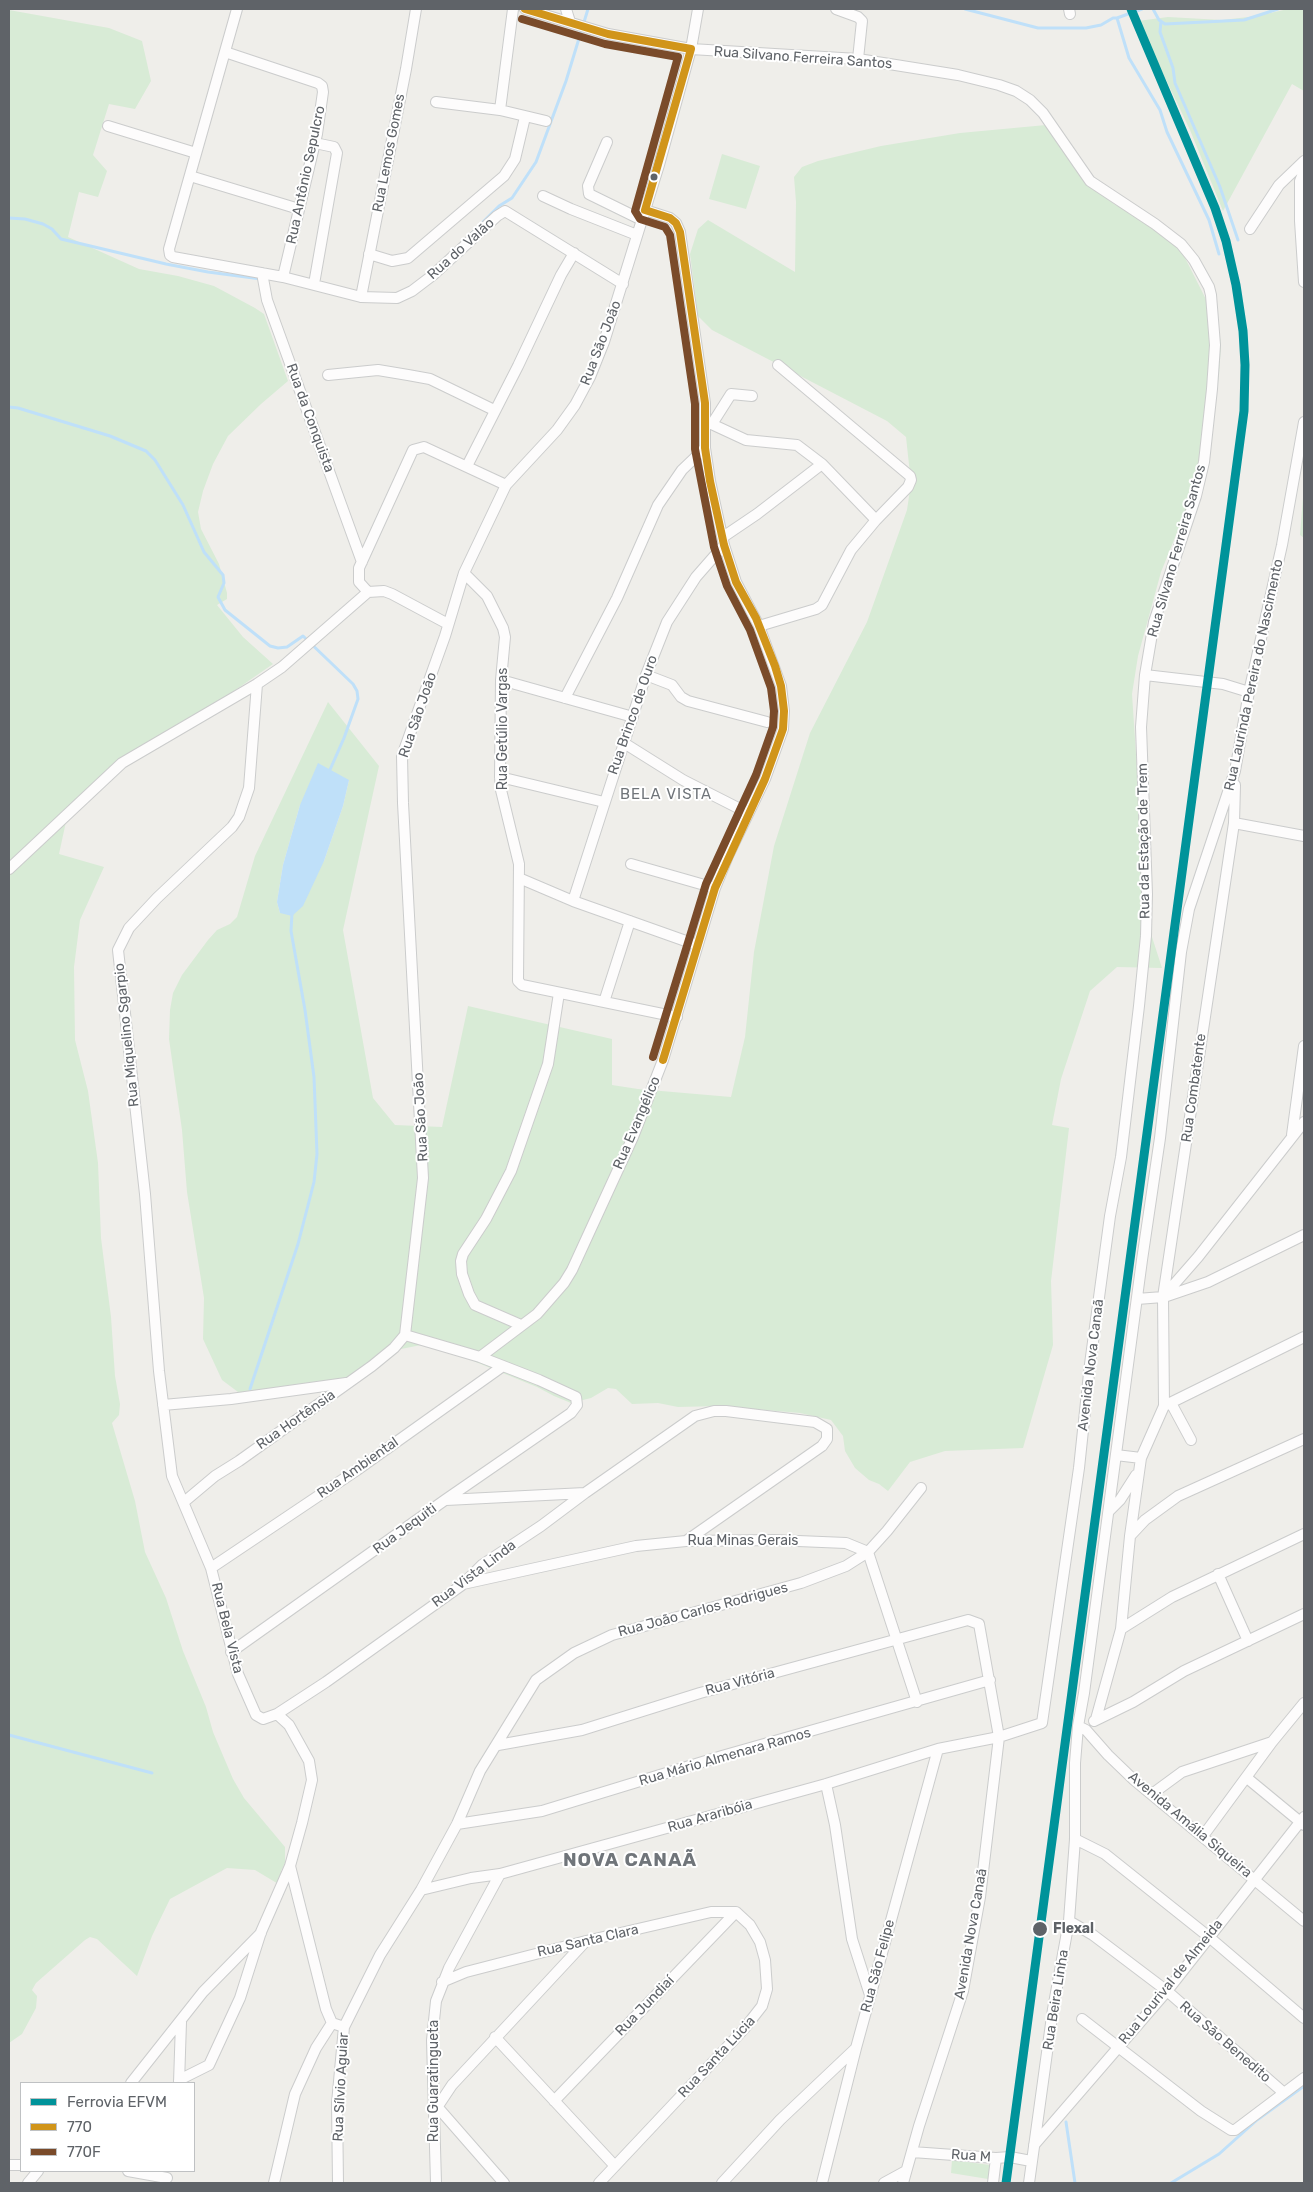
<!DOCTYPE html>
<html>
<head>
<meta charset="utf-8">
<style>
  body { margin:0 }
  #map { position:relative; width:1313px; height:2192px; overflow:hidden; background:#efeeea; font-family:Rubik,sans-serif }
  canvas { display:block }
  .frame { position:absolute; inset:0; border:10px solid #5f6368; pointer-events:none }
  .legend { position:absolute; left:20px; top:2082px; width:175px; height:90px; box-sizing:border-box; background:#fff; border:1px solid #bfc1c3; margin:0; padding:6px 9px; list-style:none; font-size:15px; color:#5f6368 }
  .legend li { display:flex; align-items:center; gap:10px; height:25px }
  .legend b { width:25px; border:1px solid #bfc1c3 }
</style>
</head>
<body>
<div id="map">
<canvas width="1313" height="2192"></canvas>
<div class="frame"></div>
<ul class="legend">
<li><b style="height:6px;background:#00939a"></b>Ferrovia EFVM</li>
<li><b style="height:6px;background:#d1951a"></b>770</li>
<li><b style="height:6px;background:#7a4b2a"></b>770F</li>
</ul>
</div>
<script>
const context = document.querySelector('canvas').getContext('2d');
context.lineJoin = 'round';
function paint(path, color) { context.fillStyle = color; context.fill(path, 'evenodd'); }
const poly = rows => new Path2D(rows.map(r => 'M' + r).join(''));
function trace(path, color, width, dash) { context.strokeStyle = color; context.lineWidth = width; context.lineCap = dash ? 'butt' : 'round'; context.setLineDash(dash || []); context.stroke(path); }
function drawText(font, color, halo, rows, align = 'center') {
  context.font = font + ' Rubik,sans-serif'; context.lineWidth = 4; context.setLineDash([]); context.textBaseline = 'middle'; context.strokeStyle = halo; context.fillStyle = color; for (const [text, x, y, turn = 0] of rows) {
    context.save(); context.translate(x, y); context.rotate((+turn || 0) * Math.PI / 180); context.textAlign = isNaN(turn) ? turn : align; if (halo) context.strokeText(text, 0, 0); context.fillText(text, 0, 0); context.restore();
  }
}
paint(poly([
  [1288,9,1304,9,1304,91,1292,84,1223,211,1190,130,1138,21,1168,17,1222,20,1257,16],
  [9,10,109,28,142,41,151,81,135,109,109,104,93,155,107,171,104,180,98,197,79,192,68,237,139,269,178,276,214,286,255,308,264,314,288,381,261,404,228,436,213,464,203,491,198,512,201,529,219,564,227,593,227,599,217,605,243,637,273,664,75,801,67,817,59,854,104,867,80,920,74,967,75,1040,88,1091,98,1163,101,1238,111,1317,115,1376,120,1404,119,1415,112,1423,135,1501,145,1552,166,1598,183,1651,206,1707,213,1732,233,1779,244,1798,285,1847,285,1863,281,1871,280,1885,255,1870,227,1868,170,1899,152,1936,137,1976,97,1939,90,1937,85,1940,36,1983,32,1990,37,1996,36,2008,22,2034,9,2043],
  [1046,125,1095,189,1114,204,1136,215,1181,250,1218,323,1221,345,1219,376,1214,406,1197,483,1161,572,1138,656,1132,694,1140,814,1143,909,1162,968,1117,967,1090,991,1061,1079,1052,1125,1069,1128,1051,1281,1053,1345,1023,1448,945,1451,910,1462,888,1491,879,1484,869,1480,855,1468,845,1451,843,1436,831,1420,800,1413,719,1406,678,1407,658,1403,632,1404,616,1389,608,1388,591,1398,571,1403,554,1396,537,1387,434,1345,421,1345,396,1350,346,1380,246,1398,222,1380,203,1339,204,1298,187,1192,182,1130,169,1039,170,1010,173,993,182,975,208,940,217,930,230,924,237,917,255,856,328,702,379,766,343,930,373,1098,395,1125,442,1127,468,1006,612,1039,612,1085,638,1089,731,1097,745,1037,754,952,774,846,810,733,867,622,907,510,911,483,906,437,887,421,712,330,698,316,690,254,698,229,708,220,795,272,796,202,794,177,802,167,818,161,881,146,960,133],
  [349,780,343,806,324,861,280,913,277,902,283,865,300,805],
  [722,154,760,166,746,209,709,199],
  [1304,485,1304,538,1300,535],
  [952,2160,990,2165,988,2179,951,2173]
]), '#d8ebd6');
paint(poly([
  [318,763,349,780,343,806,324,861,303,906,292,916,280,913,277,902,283,865,300,805]
]), '#bfe0f9');
trace(poly([
  [965,9,1038,28,1086,28,1101,25,1113,18,1117,18,1142,9],
  [1153,9,1159,20,1165,24,1244,20,1278,9],
  [1117,18,1129,58,1160,110,1167,132,1209,220,1219,254],
  [1161,21,1160,32,1173,68,1175,83,1220,187,1238,240],
  [9,218,25,219,43,224,52,229,61,239,166,264,208,272,261,279],
  [470,235,499,206,512,198,536,162,566,81,588,9],
  [9,407,18,408,110,436,146,451,155,460,183,505,204,552,223,575,224,583,218,597,225,610,270,646,278,648,287,647,303,636,353,684,357,691,358,699,344,738,329,772],
  [250,1389,298,1244,314,1182,317,1154,314,1077,305,1010,291,931,292,913],
  [9,1735,152,1773],
  [1066,2122,1075,2183],
  [1171,2183,1219,2154,1257,2120,1304,2086]
]), '#bfe0f9', 3);
const minor = poly([
  [237,9,169,249,170,255,173,257,283,277,361,297,397,298,412,291,433,275,497,216,505,211,623,284],
  [566,9,570,22],
  [836,9,858,17,862,21,858,59],
  [1069,9,1070,14],
  [225,52,318,83,322,86,323,92,317,134,283,277],
  [436,102,500,110,546,121],
  [500,110,513,9],
  [108,126,196,153],
  [607,142,588,186,589,194,642,220],
  [1304,171,1300,181,1300,221,1304,282],
  [190,176,299,209],
  [543,196,571,209,637,235],
  [1250,229,1279,185,1304,161],
  [369,254,392,261,408,258,504,176,515,159,525,117],
  [262,273,267,300,362,562],
  [314,284,337,153,334,147,315,143],
  [361,297,406,69,416,9],
  [328,375,378,370,408,375,430,379,494,410],
  [705,421,746,440,797,445,822,464,876,520],
  [712,424,731,394,752,396],
  [467,466,518,366,561,275,574,253],
  [723,537,757,514,822,464],
  [464,573,487,596,503,628,505,637,501,680,500,777,501,790,519,864,518,981,522,985,677,1017],
  [368,592,359,582,359,568,413,450,424,447,506,485],
  [759,626,816,609,822,605,851,550,876,520,908,487,911,480,910,476,778,365],
  [646,675,672,685,681,697,688,701,767,722],
  [1145,675,1223,684,1249,692],
  [501,680,633,717],
  [257,684,249,788,239,817,232,827,157,898,129,928,118,950,145,1194,159,1371,172,1476,211,1568,238,1674,256,1715,263,1719,277,1714,326,1682,462,1585,482,1565,541,1526,585,1493,695,1416,714,1411,726,1411,815,1422,827,1429,827,1439,822,1446,686,1541],
  [565,698,617,598,658,505,682,470,705,448],
  [624,743,683,780,748,813],
  [500,777,604,802],
  [1234,823,1304,836],
  [631,864,715,888],
  [9,869,122,763,257,684,282,667,368,592,384,591,392,594,448,624],
  [519,878,573,901,697,945],
  [573,901,646,675,667,622,696,577,724,545],
  [604,1002,630,921],
  [1292,1135,1304,1046],
  [1164,1297,1208,1282,1304,1235],
  [1137,1299,1163,1297,1198,1257,1304,1122],
  [521,1325,475,1305,469,1294,462,1274,461,1261,463,1254,486,1219,511,1171,548,1064,559,993],
  [405,1335,423,1178,403,803,402,756,445,636,464,573,506,485,557,430,575,405,590,377,604,342,659,165,691,49,698,9],
  [480,1357,537,1314,564,1283,572,1270,633,1137,663,1060,715,888,728,856,765,779,783,729,784,711,781,686,759,626,736,582,724,545,710,481,705,448,705,403,680,232,676,223,670,218,645,210],
  [1171,1403,1191,1440],
  [163,1405,231,1399,346,1383],
  [1164,1406,1163,1297,1234,823,1235,785],
  [1116,1455,1141,1458],
  [446,1500,585,1493],
  [184,1502,215,1476,239,1461,372,1366,394,1348,405,1335],
  [1109,1511,1120,1500,1136,1475],
  [1130,1536,1145,1520,1178,1496,1304,1439],
  [211,1568,357,1470,503,1366],
  [1218,1574,1248,1641],
  [463,1584,636,1546,686,1541,774,1540,846,1543,868,1552,917,1702],
  [1121,1629,1172,1597,1304,1534],
  [231,1652,445,1500,571,1413,577,1405,576,1397,539,1380,480,1357,405,1335],
  [1096,1719,1121,1629,1130,1536,1141,1458,1164,1406,1304,1337],
  [1094,1721,1133,1702,1184,1671,1304,1614],
  [1078,1726,1086,1730,1108,1755,1134,1780,1304,1921],
  [498,1745,582,1730,700,1693,968,1620,979,1624,999,1737,980,1897,963,1991,919,2126,903,2183],
  [1247,1778,1304,1825],
  [826,1784,835,1825,852,1939,870,1995],
  [1152,1794,1182,1772,1272,1742],
  [457,1824,542,1811,722,1756,990,1680],
  [1203,1836,1272,1742,1304,1703],
  [1075,1839,1105,1854,1209,1937,1304,2018],
  [290,1866,326,2009,332,2023,344,2027],
  [421,1890,471,1878,500,1874,826,1784,938,1749,999,1737,1042,1723,1079,1468,1090,1364,1110,1216,1121,1157,1139,1006,1146,936,1147,894,1141,727,1145,675,1154,622,1196,496,1204,462,1212,389,1215,345,1211,295,1209,287,1194,260,1181,244,1155,224,1090,181,1043,113,1030,100,1016,91,999,85,958,75,858,59,691,49,608,34,525,9],
  [1069,1921,1093,1935,1167,1991,1284,2093],
  [442,1982,466,1972,586,1941,711,1912,736,1912],
  [1082,2019,1201,2111,1231,2130,1235,2130,1304,2078],
  [495,2037,615,2166],
  [179,2080,209,2065,240,1998,261,1932,290,1866,302,1823,312,1780,309,1761,289,1725,277,1714],
  [131,2083,203,1992,261,1933],
  [179,2083,181,2022],
  [554,2101,736,1912],
  [434,2103,504,2183],
  [438,2106,452,2085,585,1942],
  [1034,2145,1167,1991,1304,1817],
  [912,2152,996,2158,1010,2157,1031,2161],
  [9,2165,21,2165],
  [128,2171,167,2178],
  [28,2183,38,2171],
  [274,2183,295,2094,316,2048,332,2023],
  [338,2183,337,2103,344,2027,380,1955,421,1890,457,1824,480,1771,536,1680,574,1653,612,1635,801,1583,846,1566,868,1552,887,1531,921,1488],
  [436,2183,432,2040,436,2001,449,1968,500,1874],
  [599,2183,744,2029,762,2006,767,1989,765,1960,760,1942,750,1925,736,1912],
  [722,2183,780,2120,855,2049],
  [822,2183,856,2048,938,1749],
  [884,2183,906,2171],
  [993,2183,996,2158],
  [1029,2183,1053,2009,1069,1921,1075,1839,1075,1763,1078,1726,1084,1693,1142,1260,1160,1138,1181,952,1189,909,1235,771,1249,692,1282,545,1304,422]
]);
trace(minor, '#cbcccc', 12);
trace(minor, '#fdfcfc', 10);
trace(poly([
  [525,9,608,34,691,49],
  [645,210,670,218,676,223,680,232,705,403,705,448,710,481,724,545,736,582,756,618,775,666,781,686,784,711,783,729,765,779,715,888,663,1060],
  [645,210,691,49]
]), '#d1951a', 8);
trace(poly([
  [522,19,605,44,678,57,635,211,640,219,665,227,670,235,695,404,695,449,714,547,727,586,750,630,771,688,774,711,773,727,756,775,706,884,653,1057]
]), '#7a4b2a', 8);
trace(poly([
  [1006,2183,1244,411,1245,365,1243,331,1236,285,1226,241,1215,208,1131,9]
]), '#00939a', 9);
for (const [x, y, r, color] of [
  [654,177,4.5,"#5f6368"],
  [1040,1929,8,"#5f6368"]
]) { const dot = new Path2D(); dot.arc(x, y, r, 0, 2 * Math.PI); context.fillStyle = color; context.fill(dot); trace(dot, '#fff', 2); }
drawText('14px', '#5f6368', '#fff', [
  ["Rua Silvano Ferreira Santos",803,58,4],
  ["Rua Lemos Gomes",389,153,-79],
  ["Rua Antônio Sepulcro",306,175,-78],
  ["Rua do Valão",461,249,-42],
  ["Rua São João",601,343,-69],
  ["Rua da Conquista",310,418,70],
  ["Rua Silvano Ferreira Santos",1177,551,-74],
  ["Rua Laurinda Pereira do Nascimento",1254,675,-78],
  ["Rua São João",418,715,-71],
  ["Rua Brinco de Ouro",633,715,-71],
  ["Rua Getúlio Vargas",503,729,-90],
  ["Rua da Estação de Trem",1144,841,-91],
  ["Rua Miquelino Sgarpio",127,1035,-96],
  ["Rua Combatente",1194,1088,-82],
  ["Rua São João",421,1117,-93],
  ["Rua Evangélico",637,1123,-67],
  ["Avenida Nova Canaã",1091,1365,-83],
  ["Rua Hortênsia",296,1420,-35],
  ["Rua Ambiental",358,1468,-35],
  ["Rua Jequiti",405,1529,-36],
  ["Rua Minas Gerais",743,1541],
  ["Rua Vista Linda",474,1574,-37],
  ["Rua João Carlos Rodrigues",703,1610,-15],
  ["Rua Bela Vista",227,1628,76],
  ["Rua Vitória",740,1682,-15],
  ["Rua Mário Almenara Ramos",725,1757,-16],
  ["Rua Araribóia",710,1816,-16],
  ["Avenida Amália Siqueira",1190,1825,40],
  ["Avenida Nova Canaã",971,1934,-80],
  ["Rua Santa Clara",588,1941,-13],
  ["Rua São Felipe",878,1966,-75],
  ["Rua Lourival de Almeida",1171,1982,-51],
  ["Rua Beira Linha",1056,2000,-81],
  ["Rua Jundiaí",645,2006,-46],
  ["Rua São Benedito",1225,2042,41],
  ["Rua Santa Lúcia",717,2057,-47],
  ["Rua Guaratingueta",434,2081,-90],
  ["Rua Sílvio Aguiar",341,2087,-87],
  ["Rua M",971,2156,4]
]);
drawText('bold 14px', '#5f6368', '#fff', [
  ["Flexal",1053,1929]
], 'left');
context.letterSpacing = '1px';
drawText('15px', '#70757a', '#fff', [
  ["BELA VISTA",666,795]
]);
context.letterSpacing = '0px';
context.letterSpacing = '1px';
drawText('bold 19px', '#70757a', '#fff', [
  ["NOVA CANAÃ",630,1861]
]);
context.letterSpacing = '0px';
</script>
</body>
</html>
